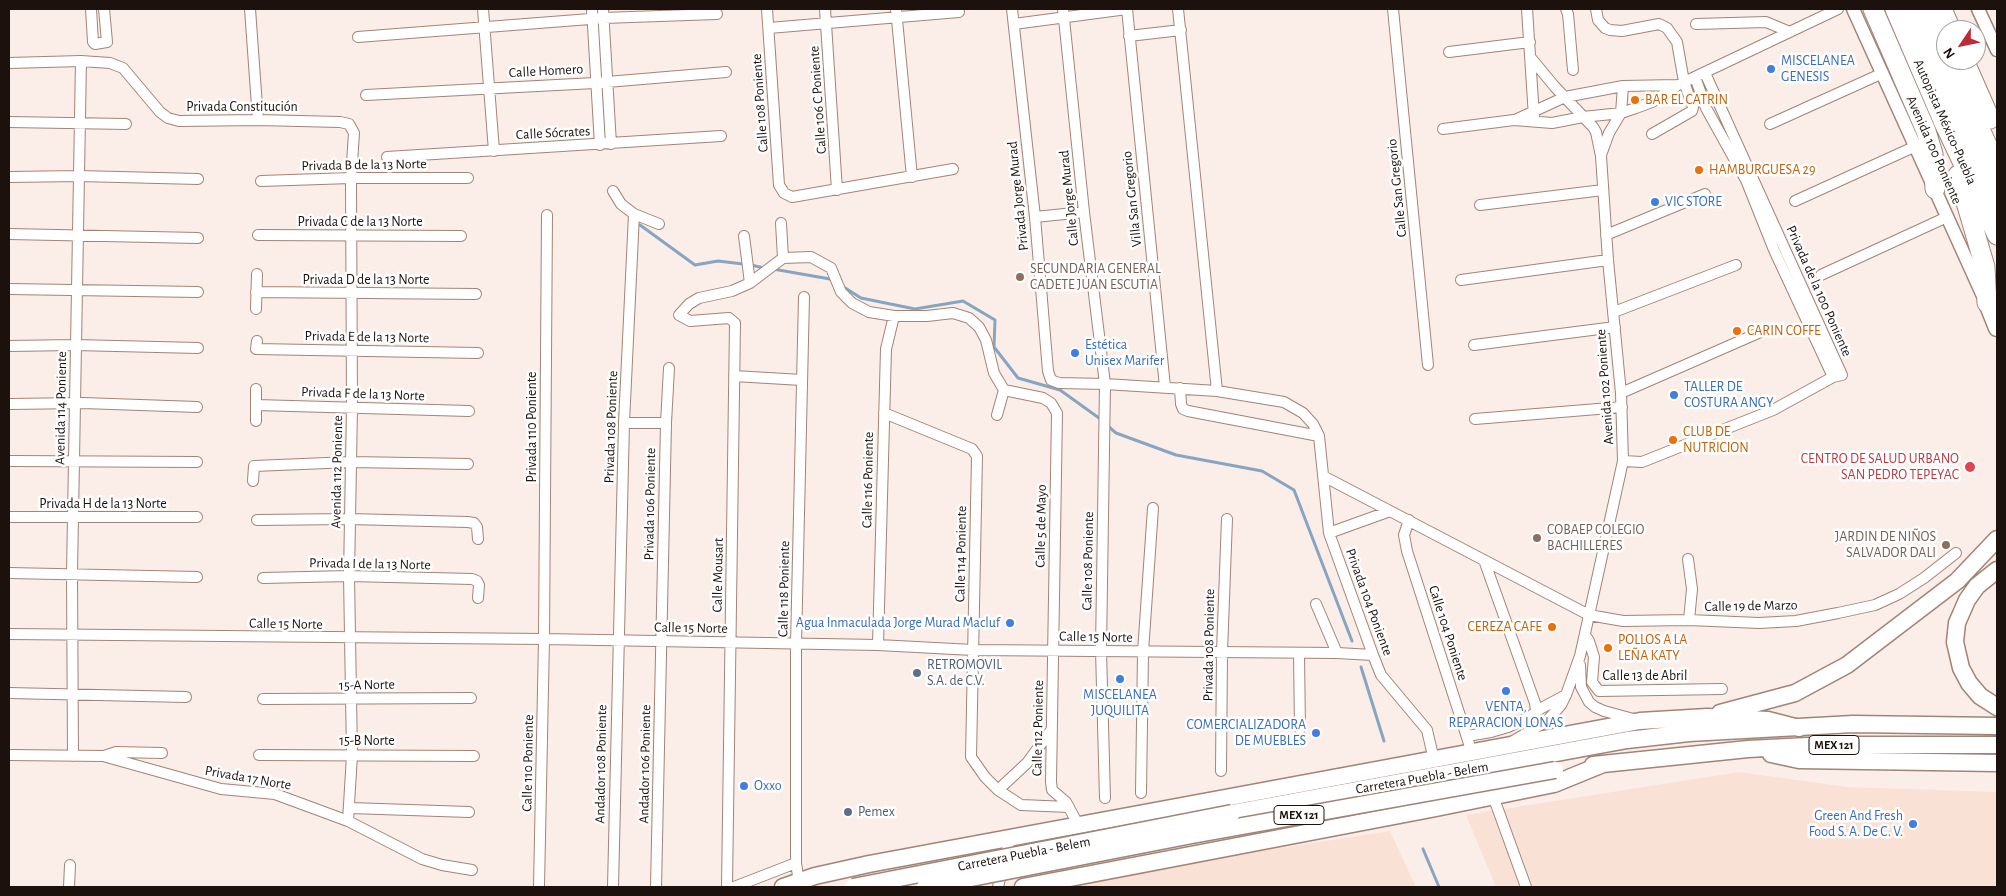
<!DOCTYPE html>
<html>
<head>
<meta charset="utf-8">
<style>
  body { margin:0 }
  #map { position:relative; width:2006px; height:896px; overflow:hidden; background:#fbeee8; font-family:"Alegreya Sans",sans-serif }
  canvas { display:block }
  .frame { position:absolute; inset:0; border:10px solid #1c110c; pointer-events:none }
  .north { position:absolute; left:1936px; top:20px; width:50px; height:50px; box-sizing:border-box; background:#fff; border:1px solid #a4a09e; border-radius:50%; rotate:236deg; font-size:14px; font-weight:700; line-height:20px; text-align:center; color:#1c110c }
  .north::after { content:''; display:block; margin:auto; width:18px; height:22px; background:#bc2b36; clip-path:polygon(50% 0,100% 100%,50% 72%,0 100%) }
</style>
</head>
<body>
<div id="map">
<canvas width="2006" height="896"></canvas>
<div class="frame"></div>
<div class="north">N</div>
</div>
<script>
const context = document.querySelector('canvas').getContext('2d');
context.lineJoin = 'round';
function paint(path, color) { context.fillStyle = color; context.fill(path, 'evenodd'); }
const poly = rows => new Path2D(rows.map(r => 'M' + r).join(''));
function trace(path, color, width, dash) { context.strokeStyle = color; context.lineWidth = width; context.lineCap = dash ? 'butt' : 'round'; context.setLineDash(dash || []); context.stroke(path); }
function drawText(font, color, halo, rows, align = 'center') {
  context.font = font + ' "Alegreya Sans",sans-serif'; context.lineWidth = 5; context.setLineDash([]); context.textBaseline = 'middle'; context.strokeStyle = halo; context.fillStyle = color; for (const [text, x, y, turn = 0] of rows) {
    context.save(); context.translate(x, y); context.rotate((+turn || 0) * Math.PI / 180); context.textAlign = isNaN(turn) ? turn : align; if (halo) context.strokeText(text, 0, 0); context.fillText(text, 0, 0); context.restore();
  }
}
paint(poly([
  [1739,772,1847,787,1997,792,1997,887,1496,887,1466,815],
  [1390,831,1416,887,1076,887,1171,865]
]), '#fae1d6');
trace(poly([
  [640,225,695,265,718,261,743,264],
  [751,265,764,268],
  [773,269,830,279],
  [842,286,861,298,915,309,963,301,995,320,994,347,1018,378,1060,390,1099,418],
  [1109,427,1116,433,1176,455,1262,471,1294,490,1352,641],
  [1361,667,1384,741],
  [1423,849,1439,887]
]), '#87a5c1', 3);
const minor = poly([
  [91,9,93,42,95,44,107,42,104,9],
  [250,9,258,120],
  [483,9,494,151],
  [592,9,600,145],
  [603,9,611,144],
  [767,9,779,185,784,193,792,197,953,169],
  [825,9,837,190],
  [896,9,912,177],
  [1012,9,1035,217,1048,371,1051,380,1059,383,1105,384,1217,391,1284,402,1303,413,1313,424,1319,436,1329,533,1373,655,1381,675,1427,730,1434,760],
  [1063,9,1084,212,1105,384,1101,650,1105,798],
  [1178,9,1217,391],
  [1393,9,1428,365],
  [1527,9,1534,117],
  [1566,9,1568,14,1573,70],
  [1596,9,1598,20,1605,28,1610,30,1622,31,1659,24,1667,28,1677,42,1684,82,1693,107,1692,111,1652,134],
  [1014,24,1127,9,1165,387],
  [1696,24,1766,22,1790,32],
  [769,28,959,12,958,9],
  [1129,36,1181,30],
  [358,37,603,18,717,14],
  [1449,52,1530,42],
  [9,63,81,61,110,63,123,68,160,112,168,118,179,121,258,120,340,122,349,124,354,133,351,178,352,407,349,576,352,755,348,821],
  [1695,77,1706,108,1746,180,1774,250,1833,377],
  [366,95,595,83,726,72],
  [1515,120,1565,97,1623,86,1677,85],
  [9,122,126,124],
  [1770,124,1883,73],
  [1443,129,1514,120,1552,123,1583,117,1621,113,1636,108,1652,102,1678,85,1838,9],
  [1601,155,1609,133,1621,113,1623,86],
  [387,157,721,136],
  [9,177,79,176,198,179],
  [261,181,351,178,468,178],
  [613,191,621,204,634,214,659,224],
  [1795,201,1916,146],
  [1480,205,1603,190],
  [1035,217,1084,212],
  [781,223,783,258],
  [9,234,198,238],
  [258,235,461,236],
  [1606,235,1705,194],
  [744,236,750,283],
  [1821,275,1947,217],
  [1461,280,1608,260],
  [9,289,198,292],
  [256,292,476,294],
  [256,309,257,274],
  [1614,312,1736,265],
  [257,341,256,349,478,353],
  [1474,345,1615,327],
  [9,346,75,345,198,348],
  [734,376,802,380],
  [1180,388,1181,404,1183,409,1188,411,1319,436],
  [256,389,256,421],
  [1621,393,1763,331],
  [9,404,83,403,197,407],
  [256,405,469,411],
  [884,413,972,449,977,456,971,757,985,777,998,790,1021,805,1069,807],
  [997,415,1004,390],
  [1475,419,1622,407],
  [624,423,666,423],
  [9,461,197,462],
  [1623,461,1642,462,1773,410,1833,377,1842,375,1705,73],
  [1323,476,1589,615,1623,621,1689,620,1759,623,1796,621,1838,613,1875,605,1899,594,1924,578,1956,553],
  [253,481,254,466,351,462,468,464],
  [9,517,197,517],
  [257,520,349,519,468,522,474,523,477,527,478,539],
  [1409,520,1404,535,1407,551,1472,753],
  [1329,533,1390,511],
  [1688,559,1692,589,1689,620],
  [1484,560,1535,703,1536,711],
  [9,573,197,577],
  [263,578,349,576,472,579,477,581,479,585,478,598],
  [1316,604,1337,653],
  [9,634,544,639,878,645,973,650,1337,653,1373,655],
  [1585,635,1589,641,1594,657,1592,682,1599,691,1722,689],
  [878,645,886,349,894,316],
  [1299,654,1300,729],
  [1580,665,1581,687,1589,702,1595,707,1604,711,1637,720],
  [9,693,186,697],
  [263,699,471,698],
  [1467,736,1491,732,1508,727,1531,716,1536,711,1566,695],
  [1513,741,1547,721,1561,705,1566,695,1580,656,1623,461,1621,393,1608,260,1601,156,1596,132,1593,127,1555,87,1531,58],
  [9,755,103,756,221,789,275,794,348,821,422,859,442,865,472,870],
  [259,755,474,756],
  [73,756,72,574,81,61],
  [104,756,116,752,162,753],
  [1221,771,1222,652,1227,519],
  [998,790,1027,763,1052,729],
  [1141,793,1143,652,1153,508],
  [1493,796,1526,887],
  [350,808,469,812],
  [799,882,796,863,796,644,804,297],
  [69,887,70,865],
  [539,887,544,639,547,215],
  [613,887,624,423,634,214],
  [656,887,666,423,669,368],
  [727,887,735,323,729,318,690,321,679,315,689,304,699,298,732,291,750,283,783,258,811,257,831,268,841,292,852,303,869,312,894,316,927,316,953,313,969,318,979,327,986,340,994,373,1004,390,1043,398,1051,403,1057,413,1051,782,1052,790,1066,802,1079,826],
  [734,887,796,863],
  [998,887,1010,838]
]);
const tertiary = poly([
  [1853,9,1983,296],
  [1978,9,1997,50]
]);
const primary = poly([
  [1987,303,1997,328],
  [1997,570,1977,586,1967,600,1957,623,1955,642,1961,668,1969,683,1980,696,1997,707],
  [1720,713,1795,693,1847,665,1957,581,1997,539],
  [1771,754,1799,760,1997,763],
  [1593,765,1748,749,1827,745,1997,745],
  [1232,813,1627,740,1689,733,1853,724,1997,726],
  [783,887,815,876,869,864,1640,721,1707,717,1768,720,1799,728],
  [1023,887,1436,808,1554,784,1603,764]
]);
const motorway = poly([
  [1873,9,1926,131,1933,154,1935,189],
  [1895,9,1944,123,1997,235],
  [1910,9,1997,201],
  [1926,9,1946,53],
  [1942,9,1951,30],
  [1949,60,1997,167],
  [1964,60,1990,119],
  [1958,175,1985,267,1987,303]
]);
trace(minor, '#a28477', 12);
trace(tertiary, '#a28477', 15);
trace(primary, '#a28477', 19);
trace(motorway, '#a28477', 21);
trace(minor, '#fff', 10);
trace(tertiary, '#fff', 12);
trace(primary, '#fff', 16);
trace(motorway, '#fff', 19);
const primaryBridge = poly([
  [853,887,1232,813],
  [925,887,1192,835,1555,770]
]);
trace(primaryBridge, '#a28477', 19, []);
trace(primaryBridge, '#fff', 16);
for (const [x, y, r, color] of [
  [1771,69,5,"#3f7fe0"],
  [1635,100,5,"#e8710a"],
  [1699,170,5,"#e8710a"],
  [1655,202,5,"#3f7fe0"],
  [1020,277,5,"#8d6e63"],
  [1737,331,5,"#e8710a"],
  [1075,353,5,"#3f7fe0"],
  [1674,395,5,"#3f7fe0"],
  [1673,440,5,"#e8710a"],
  [1970,467,6,"#e0444e"],
  [1537,538,5,"#8d6e63"],
  [1946,545,5,"#8d6e63"],
  [1010,623,5,"#3f7fe0"],
  [1552,627,5,"#e8710a"],
  [1608,648,5,"#e8710a"],
  [917,673,5,"#5c6f8a"],
  [1120,679,5,"#3f7fe0"],
  [1506,691,5,"#3f7fe0"],
  [1316,733,5,"#3f7fe0"],
  [744,786,5,"#3f7fe0"],
  [848,812,5,"#5c6f8a"],
  [1913,824,5,"#3f7fe0"]
]) { const dot = new Path2D(); dot.arc(x, y, r, 0, 2 * Math.PI); context.fillStyle = color; context.fill(dot); trace(dot, '#fff', 2); }
for (const [x, y, w] of [
  [1834,745,50],
  [1299,815,50]
]) { const box = new Path2D(); box.roundRect(x - w / 2, y - 9.5, w, 19, 4); context.fillStyle = '#fff'; context.fill(box); trace(box, '#1c110c', 1); }
drawText('bold 12px', '#1c110c', null, [
  ["MEX 121",1834,745],
  ["MEX 121",1299,815]
]);
drawText('14px', '#366cbe', '#fff', [
  ["MISCELANEA",1781,61],
  ["GENESIS",1781,77],
  ["VIC STORE",1665,202],
  ["Estética",1085,345],
  ["Unisex Marifer",1085,361],
  ["TALLER DE",1684,387],
  ["COSTURA ANGY",1684,403],
  ["Agua Inmaculada Jorge Murad Macluf",1000,623,"right"],
  ["MISCELANEA",1120,695,"center"],
  ["JUQUILITA",1120,711,"center"],
  ["VENTA,",1506,707,"center"],
  ["REPARACION LONAS",1506,723,"center"],
  ["COMERCIALIZADORA",1306,725,"right"],
  ["DE MUEBLES",1306,741,"right"],
  ["Oxxo",754,786],
  ["Green And Fresh",1903,816,"right"],
  ["Food S. A. De C. V.",1903,832,"right"]
], 'left');
drawText('14px', '#1c110c', '#fff', [
  ["Calle Homero",546,71,-3],
  ["Calle 106 C Poniente",818,100,-94],
  ["Calle 108 Poniente",760,103,-94],
  ["Privada Constitución",242,107],
  ["Autopista México-Puebla",1945,122,66],
  ["Calle Sócrates",553,133,-3],
  ["Avenida 100 Poniente",1934,150,66],
  ["Privada B de la 13 Norte",364,165,-1],
  ["Calle San Gregorio",1397,188,-96],
  ["Privada Jorge Murad",1018,196,-96],
  ["Calle Jorge Murad",1069,198,-96],
  ["Villa San Gregorio",1132,199,-96],
  ["Privada C de la 13 Norte",360,222],
  ["Privada D de la 13 Norte",366,280],
  ["Privada de la 100 Poniente",1819,291,66],
  ["Privada E de la 13 Norte",367,337,1],
  ["Avenida 102 Poniente",1605,387,-94],
  ["Privada F de la 13 Norte",363,394,2],
  ["Avenida 114 Poniente",61,408,-89],
  ["Privada 110 Poniente",532,427,-90],
  ["Privada 108 Poniente",611,427,-88],
  ["Avenida 112 Poniente",337,472,-89],
  ["Calle 116 Poniente",868,480,-89],
  ["Privada H de la 13 Norte",103,504],
  ["Privada 106 Poniente",650,504,-89],
  ["Calle 5 de Mayo",1041,526,-89],
  ["Calle 114 Poniente",961,554,-89],
  ["Calle 108 Poniente",1088,561,-89],
  ["Privada I de la 13 Norte",370,564,1],
  ["Calle Mousart",718,575,-89],
  ["Calle 118 Poniente",784,589,-89],
  ["Privada 104 Poniente",1369,602,70],
  ["Calle 19 de Marzo",1751,606,-1],
  ["Calle 15 Norte",286,624,1],
  ["Calle 15 Norte",691,628,1],
  ["Calle 104 Poniente",1448,633,72],
  ["Calle 15 Norte",1096,637,1],
  ["Privada 108 Poniente",1209,645,-89],
  ["Calle 13 de Abril",1645,676],
  ["15-A Norte",367,685,-1],
  ["Calle 112 Poniente",1038,728,-89],
  ["15-B Norte",367,741],
  ["Calle 110 Poniente",528,763,-89],
  ["Andador 108 Poniente",601,764,-89],
  ["Andador 106 Poniente",645,764,-89],
  ["Privada 17 Norte",248,778,10],
  ["Carretera Puebla - Belem",1422,778,-10],
  ["Carretera Puebla - Belem",1024,854,-11]
]);
drawText('14px', '#c56008', '#fff', [
  ["BAR EL CATRIN",1645,100],
  ["HAMBURGUESA 29",1709,170],
  ["CARIN COFFE",1747,331],
  ["CLUB DE",1683,432],
  ["NUTRICION",1683,448],
  ["CEREZA CAFE",1542,627,"right"],
  ["POLLOS A LA",1618,640],
  ["LEÑA KATY",1618,656]
], 'left');
drawText('14px', '#785e54', '#fff', [
  ["SECUNDARIA GENERAL",1030,269],
  ["CADETE JUAN ESCUTIA",1030,285],
  ["COBAEP COLEGIO",1547,530],
  ["BACHILLERES",1547,546],
  ["JARDIN DE NIÑOS",1936,537,"right"],
  ["SALVADOR DALI",1936,553,"right"]
], 'left');
drawText('14px', '#be3a42', '#fff', [
  ["CENTRO DE SALUD URBANO",1959,459],
  ["SAN PEDRO TEPEYAC",1959,475]
], 'right');
drawText('14px', '#4e5e75', '#fff', [
  ["RETROMOVIL",927,665],
  ["S.A. de C.V.",927,681],
  ["Pemex",858,812]
], 'left');
</script>
</body>
</html>
